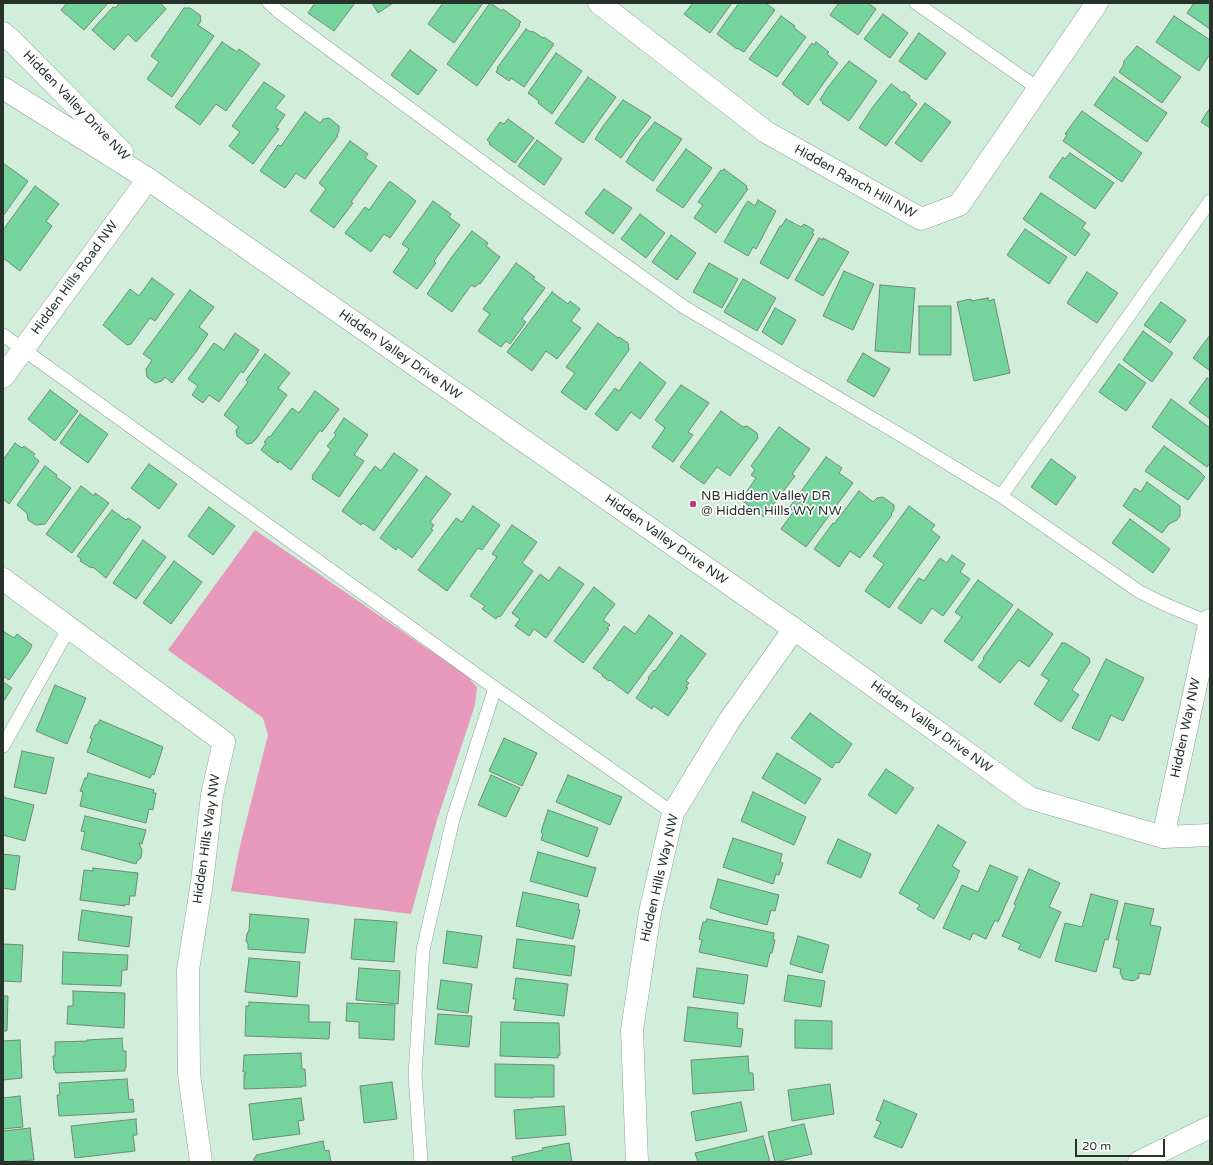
<!DOCTYPE html>
<html>
<head>
<meta charset="utf-8">
<style>
  body { margin:0 }
  #map { position:relative; width:1213px; height:1165px; overflow:hidden; background:#d1eedb; font-family:"Varela Round",sans-serif }
  canvas { display:block }
  .frame { position:absolute; inset:0; border:4px solid #27322b; pointer-events:none }
  .scale { position:absolute; left:1075px; top:1139px; width:90px; height:18px; box-sizing:border-box; border:2px solid #27322b; border-top:0; padding-left:5px; font-size:12px; line-height:14px; white-space:nowrap; color:#27322b; -webkit-text-stroke:3px #fff; paint-order:stroke }
</style>
</head>
<body>
<div id="map">
<canvas width="1213" height="1165"></canvas>
<div class="frame"></div>
<div class="scale">20 m</div>
</div>
<script>
const context = document.querySelector('canvas').getContext('2d');
context.lineJoin = 'round';
function paint(path, color) { context.fillStyle = color; context.fill(path, 'evenodd'); }
const poly = rows => new Path2D(rows.map(r => 'M' + r).join(''));
function trace(path, color, width, dash) { context.strokeStyle = color; context.lineWidth = width; context.lineCap = dash ? 'butt' : 'round'; context.setLineDash(dash || []); context.stroke(path); }
function drawText(font, color, halo, rows, align = 'center') {
  context.font = font + ' "Varela Round",sans-serif'; context.lineWidth = 3.5; context.setLineDash([]); context.textBaseline = 'middle'; context.strokeStyle = halo; context.fillStyle = color; for (const [text, x, y, turn = 0] of rows) {
    context.save(); context.translate(x, y); context.rotate((+turn || 0) * Math.PI / 180); context.textAlign = isNaN(turn) ? turn : align; if (halo) context.strokeText(text, 0, 0); context.fillText(text, 0, 0); context.restore();
  }
}
paint(poly([
  [255,530,467,676,477,687,475,705,437,820,411,914,231,891,240,846,268,735,263,718,168,650]
]), '#e699bb');
const building = poly([
  [67,3,108,3,84,30,61,10,67,3],
  [120,3,160,3,166,9,136,42,128,34,114,50,92,30,113,7,115,8,120,3],
  [315,3,355,3,334,31,308,13,315,3],
  [372,3,393,3,378,13,372,3],
  [443,3,483,3,454,43,428,24,443,3],
  [490,3,502,11,503,9,521,22,519,24,520,25,477,86,447,64,490,3],
  [693,3,732,3,710,33,684,14,693,3],
  [739,3,768,3,767,4,775,10,744,52,737,48,737,49,717,34,739,3],
  [839,3,868,3,876,9,858,35,830,15,839,3],
  [1194,3,1210,3,1210,29,1187,13,1194,3],
  [184,8,190,8,200,15,201,21,198,25,214,36,172,97,147,79,159,62,151,56,184,8],
  [883,14,908,33,890,58,864,39,883,14],
  [781,16,795,26,794,28,806,37,777,77,749,59,781,16],
  [1174,16,1210,40,1210,54,1199,71,1156,42,1174,16],
  [526,29,529,31,534,32,543,38,544,37,554,44,524,87,511,78,509,81,496,72,498,69,497,68,526,29],
  [919,33,946,53,926,80,899,61,919,33],
  [222,42,237,52,239,49,260,64,226,111,216,104,200,125,175,107,222,42],
  [816,42,829,52,827,54,838,63,808,105,793,94,794,93,782,84,812,43,814,45,816,42],
  [1137,46,1181,77,1162,103,1119,72,1123,66,1124,61,1137,46],
  [410,50,437,70,418,95,391,75,410,50],
  [556,53,582,71,552,114,538,103,539,101,528,93,556,53],
  [849,61,877,81,849,121,822,103,823,102,820,100,828,87,849,61],
  [588,77,616,97,583,143,555,123,588,77],
  [1114,77,1167,113,1147,142,1094,105,1114,77],
  [264,82,285,96,275,108,285,115,276,128,279,129,253,164,229,146,240,132,232,126,264,82],
  [891,84,903,93,904,91,910,96,909,98,917,104,886,146,859,128,872,108,891,84],
  [623,100,651,117,621,158,595,139,603,126,623,100],
  [925,103,951,122,921,162,895,143,925,103],
  [1210,108,1210,128,1201,122,1210,108],
  [1082,111,1142,153,1122,182,1063,141,1067,135,1065,134,1082,111],
  [305,112,320,123,323,119,329,118,339,126,339,131,337,135,338,136,305,179,296,173,285,188,260,171,278,145,281,146,305,112],
  [508,119,534,138,515,163,489,144,490,143,487,140,500,122,504,124,508,119],
  [655,122,682,139,653,181,626,162,640,140,655,122],
  [537,140,562,159,544,185,518,166,537,140],
  [350,141,368,154,365,158,377,166,351,202,353,203,334,228,310,211,326,189,319,183,350,141],
  [686,149,712,168,683,208,656,190,686,149],
  [1070,153,1114,183,1095,209,1049,177,1063,157,1065,159,1070,153],
  [3,163,28,181,3,216,3,163],
  [724,169,747,186,746,188,748,189,716,233,694,218,703,205,698,202,721,170,723,171,724,169],
  [389,182,391,182,416,201,390,238,384,234,371,252,345,233,365,207,369,210,389,182],
  [35,186,59,204,46,221,52,226,20,271,3,258,3,230,35,186],
  [604,189,632,208,613,234,585,213,604,189],
  [1041,193,1086,223,1082,228,1090,234,1075,256,1023,219,1041,193],
  [758,200,776,211,756,249,753,247,748,256,724,242,745,205,748,201,755,206,758,200],
  [433,201,451,214,449,217,460,225,434,261,436,263,417,289,393,272,409,249,402,244,433,201],
  [640,214,665,233,646,258,621,239,640,214],
  [786,219,801,227,804,224,814,230,812,233,814,234,788,279,760,263,780,226,781,227,786,219],
  [1025,229,1067,257,1049,284,1007,255,1025,229],
  [472,231,488,243,486,246,500,257,480,284,479,283,475,287,471,285,452,312,427,294,451,258,472,231],
  [671,235,696,253,677,280,652,262,671,235],
  [819,238,823,240,823,238,849,252,823,296,795,280,819,238],
  [516,263,535,277,533,279,545,288,522,319,526,322,510,344,506,341,501,347,478,331,490,314,483,309,516,263],
  [709,263,738,279,722,308,693,292,709,263],
  [844,271,874,284,853,330,823,316,844,271],
  [1087,272,1118,293,1097,323,1067,303,1087,272],
  [152,278,174,294,155,321,150,318,131,344,127,345,103,325,130,289,139,296,152,278],
  [743,279,776,298,757,331,724,312,743,279],
  [880,285,915,288,910,353,875,351,880,285],
  [190,290,214,307,199,327,208,334,196,352,172,383,165,377,162,381,155,383,147,377,146,369,152,360,143,354,190,290],
  [552,292,568,304,570,301,580,309,571,321,581,328,557,359,546,351,532,371,507,352,552,292],
  [988,298,989,301,994,299,1010,373,974,381,957,302,971,299,971,301,988,298],
  [1161,302,1186,320,1170,343,1144,325,1161,302],
  [919,306,951,306,951,355,919,355,919,306],
  [775,308,796,320,782,345,762,332,775,308],
  [598,323,618,338,619,337,628,343,629,350,586,410,561,392,575,373,566,367,598,323],
  [1143,331,1173,353,1152,382,1123,360,1143,331],
  [235,333,259,350,243,373,241,371,219,402,209,395,203,403,192,395,198,386,188,379,214,343,224,350,235,333],
  [1210,335,1210,371,1193,358,1210,335],
  [863,353,890,369,874,397,847,381,863,353],
  [265,354,290,373,278,388,287,395,256,439,252,443,247,444,237,436,236,430,239,427,224,415,248,382,246,380,265,354],
  [640,362,666,383,640,419,631,412,617,431,595,414,615,388,619,391,640,362],
  [1119,364,1146,383,1126,411,1099,392,1119,364],
  [1207,378,1210,380,1210,419,1189,403,1207,378],
  [681,385,709,403,688,432,693,435,673,462,652,447,665,428,655,420,681,385],
  [50,390,78,411,55,441,28,419,50,390],
  [315,391,339,409,322,432,320,430,291,470,279,461,278,463,261,450,266,443,264,442,269,436,270,437,292,408,299,413,315,391],
  [1171,399,1210,428,1210,463,1207,467,1152,427,1171,399],
  [721,411,743,427,747,426,757,433,758,438,730,476,717,467,704,484,680,467,721,411],
  [80,414,108,434,88,463,60,443,80,414],
  [344,418,368,435,354,455,364,461,339,497,312,479,313,477,312,476,331,449,327,446,336,435,334,433,344,418],
  [779,427,810,449,792,474,795,476,764,517,741,500,756,478,751,475,755,470,751,466,779,427],
  [15,443,22,448,24,446,35,454,33,456,39,461,9,504,3,499,3,460,15,443],
  [1164,446,1199,471,1205,477,1188,500,1145,471,1164,446],
  [394,453,418,470,374,531,363,523,361,525,342,511,375,466,381,471,394,453],
  [826,457,842,468,839,473,853,483,806,547,781,529,794,511,789,508,826,457],
  [1051,459,1076,477,1056,505,1031,487,1051,459],
  [149,464,177,484,159,509,131,488,149,464],
  [45,466,57,475,56,477,71,488,45,524,36,525,28,520,27,513,17,505,45,466],
  [426,476,451,494,430,522,434,525,431,529,433,530,412,558,398,547,396,550,380,538,426,476],
  [1147,482,1180,506,1180,516,1177,520,1169,524,1162,533,1123,506,1135,488,1141,492,1147,482],
  [81,486,94,496,95,493,109,503,72,553,46,534,81,486],
  [859,491,873,502,877,498,883,497,894,505,894,510,891,514,892,515,860,558,850,551,839,567,814,549,833,523,834,524,859,491],
  [473,506,500,525,482,550,478,548,447,591,418,570,456,518,462,522,473,506],
  [909,506,935,525,931,530,940,537,889,608,865,591,884,564,873,556,909,506],
  [209,507,235,526,213,555,188,536,209,507],
  [112,510,126,520,128,518,141,527,106,578,94,568,91,567,91,568,80,561,81,559,77,556,112,510],
  [1130,519,1170,549,1153,573,1112,543,1130,519],
  [512,525,537,542,522,563,533,571,500,617,498,616,496,619,482,609,485,606,470,596,497,557,492,554,512,525],
  [143,540,166,557,136,599,113,583,143,540],
  [952,555,965,564,960,572,970,579,943,616,932,608,921,624,898,608,919,578,924,581,940,558,947,563,952,555],
  [174,561,202,582,171,624,143,603,174,561],
  [559,567,584,584,546,638,534,629,529,636,515,626,520,619,512,613,540,574,549,581,559,567],
  [978,580,1013,605,972,661,944,641,962,617,955,612,978,580],
  [594,587,615,604,603,620,610,625,607,628,609,629,583,663,554,641,594,587],
  [1018,609,1053,634,1029,667,1019,660,1000,683,978,667,984,659,983,658,1018,609],
  [649,615,673,633,628,694,610,680,609,681,602,676,603,675,593,668,624,626,635,634,649,615],
  [3,631,14,638,17,634,32,645,30,650,9,680,3,676,3,631],
  [681,635,706,654,686,681,689,683,686,687,688,688,668,716,654,706,652,709,636,698,649,679,648,678,654,670,655,671,681,635],
  [1062,643,1065,643,1089,658,1090,662,1072,690,1079,695,1061,722,1034,704,1049,680,1041,675,1062,643],
  [1106,659,1144,678,1123,721,1111,715,1099,741,1072,728,1106,659],
  [3,682,12,688,3,702,3,682],
  [55,685,86,698,67,744,36,731,55,685],
  [810,713,852,744,839,763,836,762,832,768,791,738,810,713],
  [100,720,163,747,154,775,152,774,150,778,87,752,92,739,90,738,95,725,97,725,100,720],
  [504,738,537,753,522,786,489,771,504,738],
  [22,751,54,758,46,794,14,787,22,751],
  [777,753,821,779,805,804,762,778,777,753],
  [886,769,914,788,896,814,868,795,886,769],
  [88,773,154,790,153,793,156,793,153,810,149,809,146,823,80,806,83,792,80,791,85,778,87,778,88,773],
  [491,775,520,788,506,817,478,805,491,775],
  [568,775,622,797,610,825,556,802,568,775],
  [753,792,806,817,794,845,741,821,753,792],
  [3,797,34,805,25,841,3,835,3,797],
  [548,810,598,828,588,857,541,840,543,834,541,832,548,810],
  [85,816,146,830,142,844,139,843,142,850,141,858,137,861,136,864,81,849,85,832,81,831,85,816],
  [938,825,966,842,952,866,960,871,957,875,958,876,934,919,917,909,920,905,899,893,938,825],
  [733,838,782,854,780,862,783,863,779,875,776,874,773,884,723,867,733,838],
  [838,839,871,854,861,878,827,863,838,839],
  [538,852,596,868,587,897,530,881,538,852],
  [3,854,20,856,15,890,3,888,3,854],
  [990,865,1018,877,998,922,995,920,986,939,973,933,970,940,943,928,962,885,978,892,990,865],
  [93,868,138,873,135,896,130,896,129,905,125,904,125,906,80,900,84,870,93,871,93,868],
  [1029,869,1060,883,1049,907,1061,912,1040,958,1018,949,1021,944,1002,936,1016,905,1014,904,1029,869],
  [718,879,779,895,775,911,771,910,767,925,719,912,719,911,710,908,718,879],
  [523,892,579,904,578,910,580,910,573,939,516,926,523,892],
  [1091,894,1118,901,1108,940,1105,939,1096,972,1055,961,1065,923,1082,927,1091,894],
  [1125,903,1154,909,1150,925,1161,927,1150,975,1139,973,1139,978,1133,981,1123,979,1120,973,1121,969,1113,967,1119,940,1116,940,1125,903],
  [82,910,132,917,129,947,78,940,82,910],
  [250,914,309,919,305,953,248,949,248,944,246,941,247,933,249,931,250,914],
  [355,919,397,922,394,962,351,959,355,919],
  [707,919,774,933,773,940,775,940,772,953,770,953,767,967,699,952,702,940,699,939,703,922,706,922,707,919],
  [447,931,482,936,477,968,443,963,447,931],
  [798,936,829,945,822,973,790,964,798,936],
  [517,939,575,946,571,976,513,968,517,939],
  [3,944,23,945,21,982,3,981,3,944],
  [63,952,128,955,127,970,122,970,121,986,62,984,63,952],
  [249,958,300,962,297,997,245,992,249,958],
  [359,968,400,971,398,1004,356,1000,359,968],
  [697,968,748,975,744,1004,693,997,697,968],
  [788,975,825,981,821,1007,784,1001,788,975],
  [516,978,568,984,564,1016,514,1010,516,999,513,999,516,978],
  [441,980,472,984,468,1013,437,1009,441,980],
  [73,991,125,993,124,1028,67,1024,68,1006,73,1006,73,991],
  [3,996,8,996,7,1031,3,1031,3,996],
  [249,1002,309,1005,309,1022,330,1022,329,1039,245,1036,246,1006,249,1006,249,1002],
  [347,1003,395,1005,394,1040,359,1038,359,1022,346,1021,347,1003],
  [688,1007,738,1013,737,1028,743,1029,741,1047,684,1041,688,1007],
  [438,1014,472,1016,469,1047,435,1044,438,1014],
  [795,1020,832,1021,832,1049,795,1048,795,1020],
  [501,1022,559,1023,560,1055,558,1055,558,1058,500,1056,501,1022],
  [122,1038,123,1051,126,1051,126,1068,125,1068,125,1071,56,1073,55,1070,54,1070,53,1056,55,1056,55,1042,87,1041,87,1040,122,1038],
  [20,1040,22,1078,3,1080,3,1041,20,1040],
  [301,1053,302,1069,305,1069,306,1086,302,1086,302,1087,244,1089,244,1074,246,1074,245,1072,243,1072,244,1055,301,1053],
  [748,1056,749,1073,753,1073,754,1090,693,1094,691,1060,748,1056],
  [495,1064,554,1065,554,1097,533,1097,533,1098,495,1097,495,1064],
  [127,1079,129,1100,133,1099,134,1112,59,1116,57,1095,60,1095,59,1083,127,1079],
  [392,1082,397,1119,364,1123,360,1086,392,1082],
  [830,1084,834,1114,792,1121,788,1090,830,1084],
  [20,1096,23,1127,3,1129,3,1098,20,1096],
  [301,1098,304,1120,298,1121,300,1134,253,1140,249,1104,301,1098],
  [884,1100,917,1114,902,1148,874,1137,881,1122,876,1120,884,1100],
  [741,1102,747,1131,696,1141,691,1112,741,1102],
  [564,1106,566,1135,516,1139,514,1110,564,1106],
  [136,1119,137,1135,133,1135,135,1151,75,1158,71,1126,136,1119],
  [804,1124,812,1154,775,1162,768,1132,804,1124],
  [30,1128,34,1160,3,1162,3,1131,30,1128],
  [763,1136,770,1162,698,1162,695,1153,763,1136],
  [323,1141,325,1151,329,1150,331,1162,254,1162,254,1158,256,1157,256,1155,323,1141],
  [569,1143,572,1162,513,1162,512,1157,543,1150,542,1148,569,1143]
]);
paint(building, '#74d49b');
trace(building, '#708a79', 1);
const service = poly([
  [269,3,279,12,508,181,684,307,909,440,1001,496,1140,592,1164,604,1210,623],
  [916,3,1039,89],
  [3,335,495,688,673,813],
  [1001,496,1210,201],
  [3,746,69,628],
  [421,1162,415,1075,423,950,453,819,495,688]
]);
const minor = poly([
  [599,3,766,132,921,219,959,205,1097,3],
  [3,377,148,179],
  [3,579,224,742,212,795,202,882,188,970,189,1074,201,1162],
  [1163,837,1210,620],
  [637,1162,632,1030,650,912,673,813,729,721,794,629]
]);
const tertiary = poly([
  [3,33,13,42,122,152],
  [3,88,148,179,794,629,1030,798,1163,837,1210,835]
]);
const primary = poly([
  [1139,1162,1210,1127]
]);
trace(service, '#8aa593', 14);
trace(minor, '#8aa593', 23);
trace(tertiary, '#8aa593', 23);
trace(primary, '#8aa593', 23);
trace(service, '#fff', 13);
trace(minor, '#fff', 22);
trace(tertiary, '#fff', 22);
trace(primary, '#fff', 22);
for (const [x, y, r, color] of [
  [693,504,4,"#bc3980"]
]) { const dot = new Path2D(); dot.arc(x, y, r, 0, 2 * Math.PI); context.fillStyle = color; context.fill(dot); trace(dot, '#fff', 1.5); }
drawText('13px', '#27322b', '#fff', [
  ["Hidden Valley Drive NW",76,106,46],
  ["Hidden Ranch Hill NW",855,182,29],
  ["Hidden Hills Road NW",75,278,-54],
  ["Hidden Valley Drive NW",400,355,35],
  ["Hidden Valley Drive NW",666,540,35],
  ["Hidden Valley Drive NW",931,727,36],
  ["Hidden Way NW",1186,728,-78],
  ["Hidden Hills Way NW",207,839,-82],
  ["Hidden Hills Way NW",660,878,-77]
]);
drawText('13px', '#27322b', '#fff', [
  ["NB Hidden Valley DR",701,497],
  ["@ Hidden Hills WY NW",701,512]
], 'left');
</script>
</body>
</html>
